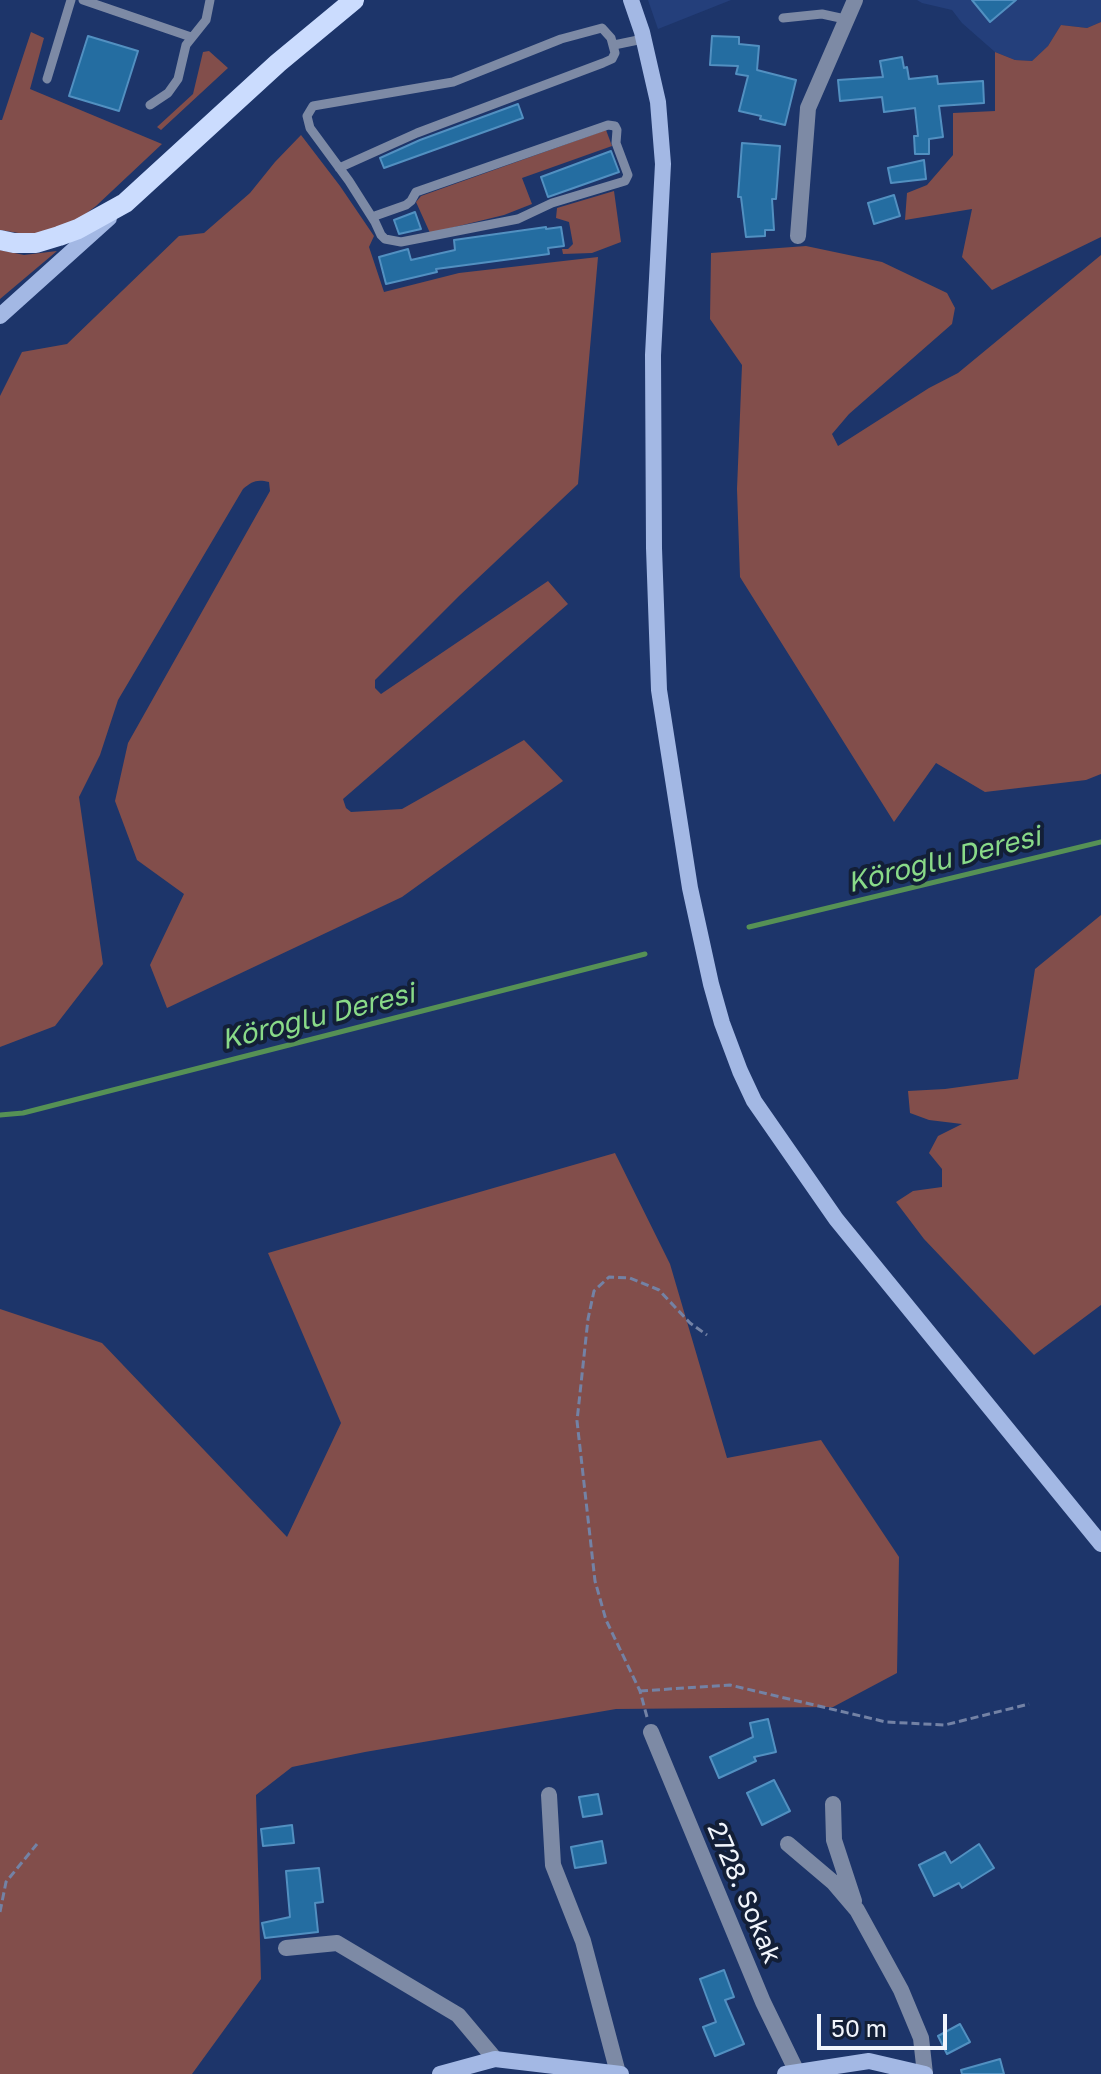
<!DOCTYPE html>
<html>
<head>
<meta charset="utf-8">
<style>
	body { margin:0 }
	#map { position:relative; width:1101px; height:2074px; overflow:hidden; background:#1d356a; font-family:"Golos Text",sans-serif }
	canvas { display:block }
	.scale { position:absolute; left:817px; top:2014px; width:130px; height:36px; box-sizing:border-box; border:4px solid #f1f5fc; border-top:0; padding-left:10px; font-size:24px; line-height:28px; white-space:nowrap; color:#f1f5fc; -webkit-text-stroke:6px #131f37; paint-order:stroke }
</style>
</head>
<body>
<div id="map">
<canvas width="1101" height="2074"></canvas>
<div class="scale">50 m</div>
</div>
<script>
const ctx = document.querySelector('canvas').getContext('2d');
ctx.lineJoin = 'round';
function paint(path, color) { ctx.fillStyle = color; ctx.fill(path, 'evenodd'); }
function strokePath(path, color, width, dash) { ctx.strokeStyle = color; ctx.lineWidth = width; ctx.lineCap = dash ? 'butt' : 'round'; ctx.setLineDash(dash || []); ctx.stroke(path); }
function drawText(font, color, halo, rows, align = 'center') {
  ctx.font = font + ' "Golos Text",sans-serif'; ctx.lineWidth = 8; ctx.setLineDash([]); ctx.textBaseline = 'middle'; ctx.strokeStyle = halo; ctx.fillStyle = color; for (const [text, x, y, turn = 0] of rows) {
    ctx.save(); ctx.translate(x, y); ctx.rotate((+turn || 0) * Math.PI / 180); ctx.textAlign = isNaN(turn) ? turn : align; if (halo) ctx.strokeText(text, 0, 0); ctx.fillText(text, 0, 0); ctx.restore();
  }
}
const built = new Path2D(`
	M648,0H731L658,29Z
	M917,0H1101V22L1087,28L1061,25L1048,46L1032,61L1015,60L995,52L962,23L952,10L922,3Z`);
const green = new Path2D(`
	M1101,22V237L992,290L962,257L972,209L905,220L907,193L927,185L953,155V113L995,111V52L1015,60L1032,61L1048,46L1061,25L1087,28Z
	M31,32L44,38L30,89L162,144L96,206L71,225L31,235L0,230V120H2Z
	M209,51L228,68L161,130L157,127L193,94L203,52Z
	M606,130L612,146L522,178L532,204L504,215L430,233L416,202L421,196Z
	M301,135L340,186L374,236L369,247L384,292L459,273L598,257L578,484L459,596L375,680V688L381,694L548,581L568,604L343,799L346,808L351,812L402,809L524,740L563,781L402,897L167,1008L150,965L184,894L137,860L115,801L128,743L270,491L269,482C257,479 252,481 243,489L118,700L100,755L79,797L103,964L55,1026L0,1047V396L22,352L67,344L179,236L204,233L250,193L275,162Z
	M614,191L621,242L592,253L563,254L562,249H568L573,244L569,222L556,218L557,208Z
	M806,246L882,262L947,293L955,308L952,324L849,414L832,434L838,446L929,388L958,373L1101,255V774L1086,780L985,792L936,763L894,822L740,577L737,489L742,365L710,319L711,253Z
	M0,250L24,255L57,251L0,299Z
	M1101,915V1305L1034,1355L924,1239L896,1202L913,1191L942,1187V1169L929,1153L938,1136L962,1124L929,1120L910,1113L908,1091L945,1089L1018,1079L1035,969Z
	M615,1153L670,1264L727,1458L821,1440L899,1557L897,1673L833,1707L616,1709L365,1752L292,1767L256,1795L261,1979L192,2074H0V1309L102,1343L287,1537L341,1423L268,1253Z`);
const stream = new Path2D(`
	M749,927L1101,842
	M0,1115L23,1113L645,954`);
const building = new Path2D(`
	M972,0H1016L990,22Z
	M88,36L138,51L119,111L69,96Z
	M712,36L739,37V44L759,46L757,70L796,80L785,125L760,119L761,116L739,111L748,76L736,74L738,66L710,65Z
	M902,57L904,68L907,67L909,79L937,76L938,84L983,81L984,103L939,106L943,137L929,139V154H915L914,136H918L915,108L884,112L882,97L840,101L838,80L883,77L880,61Z
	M518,104L523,118L384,168L380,158L420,140Z
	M742,143L780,146L776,199H772L774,230H765V236L746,237L741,197H738Z
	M611,151L619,172L548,197L541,177Z
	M924,160L926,179L891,183L888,168Z
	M894,195L900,216L874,224L868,203Z
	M415,212L421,229L399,234L394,220Z
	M546,227V229L561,227L564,246L548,248L549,254L436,269L437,272L386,284L379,257L408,249L411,260L455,250L454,240Z
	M768,1719L776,1752L754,1757L756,1761L719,1778L710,1757L753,1737L750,1723Z
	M774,1780L790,1811L762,1825L747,1793Z
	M598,1794L602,1814L583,1817L579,1797Z
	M292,1825L294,1843L263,1846L261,1829Z
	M602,1841L606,1863L575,1868L571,1847Z
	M979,1844L994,1868L962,1888L959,1883L934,1896L919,1865L945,1852L951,1863Z
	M319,1868L323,1902L315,1903L318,1932L265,1938L262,1923L290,1917L286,1871Z
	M724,1970L734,1997L725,2000L744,2044L715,2056L703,2027L716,2022L700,1979Z
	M960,2024L970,2042L947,2054L938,2036Z
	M1000,2059L1004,2074H962L961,2070Z`);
const path = new Path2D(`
	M640,1691L730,1685L886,1722L945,1725L1029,1704
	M647,1717L640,1691L606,1620L595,1581L577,1421L588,1319L594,1291L609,1277L630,1278L659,1290L690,1323L707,1335
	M0,1912L6,1882L37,1844`);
const service = new Path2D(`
	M83,0L191,37
	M783,18L822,14L845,19
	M614,45L643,39
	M47,79L71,0
	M150,105L168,93L178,79L186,45L206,20L210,0
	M339,168L417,133L603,63L612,59L615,53L611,38L602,28L561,39L453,82L313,106L307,116L310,128L349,181L375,222L381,235L385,239L401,242L518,219L552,203L625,181L628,175L616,143L617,130L615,126L608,125L416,192L411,201L406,205L372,217`);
const minor = new Path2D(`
	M798,236L808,108L855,0
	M651,1732L763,2002L797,2072
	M549,1795L553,1865L583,1941L618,2073
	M833,1804L834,1840L854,1901
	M788,1844L834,1883L857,1910L901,1990L921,2038L925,2074
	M286,1948L337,1943L458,2015L495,2059`);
const secondary = new Path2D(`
	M631,0L642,32L658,102L663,164L653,355L654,548L659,690L690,888L711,984L722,1023L740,1071L754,1101L836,1219L1101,1544
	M0,316L109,218
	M440,2074L495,2059L621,2074
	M785,2074L869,2061L925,2074`);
const primary = new Path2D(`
	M0,240L14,243H36L59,236L78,229L125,203L278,63L354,0`);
const streetNames = [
	["2728. Sokak",744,1893,67]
];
const waterNames = [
	["Köroğlu Deresi",944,860,-14],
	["Köroğlu Deresi",318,1017,-14]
];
paint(built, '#243f7b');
paint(green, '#824e4b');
strokePath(stream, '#569155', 5);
paint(building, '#246da1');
strokePath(building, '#5290c1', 2);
strokePath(path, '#7382a5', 3, [8, 4]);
strokePath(service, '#7d8aa5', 9);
strokePath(minor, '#7d8aa5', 16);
strokePath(secondary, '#a3b8e4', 16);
strokePath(primary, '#cbdcfe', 20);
drawText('26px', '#f1f5fc', '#131f37', streetNames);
drawText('italic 28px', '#89da88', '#131f37', waterNames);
</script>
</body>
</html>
